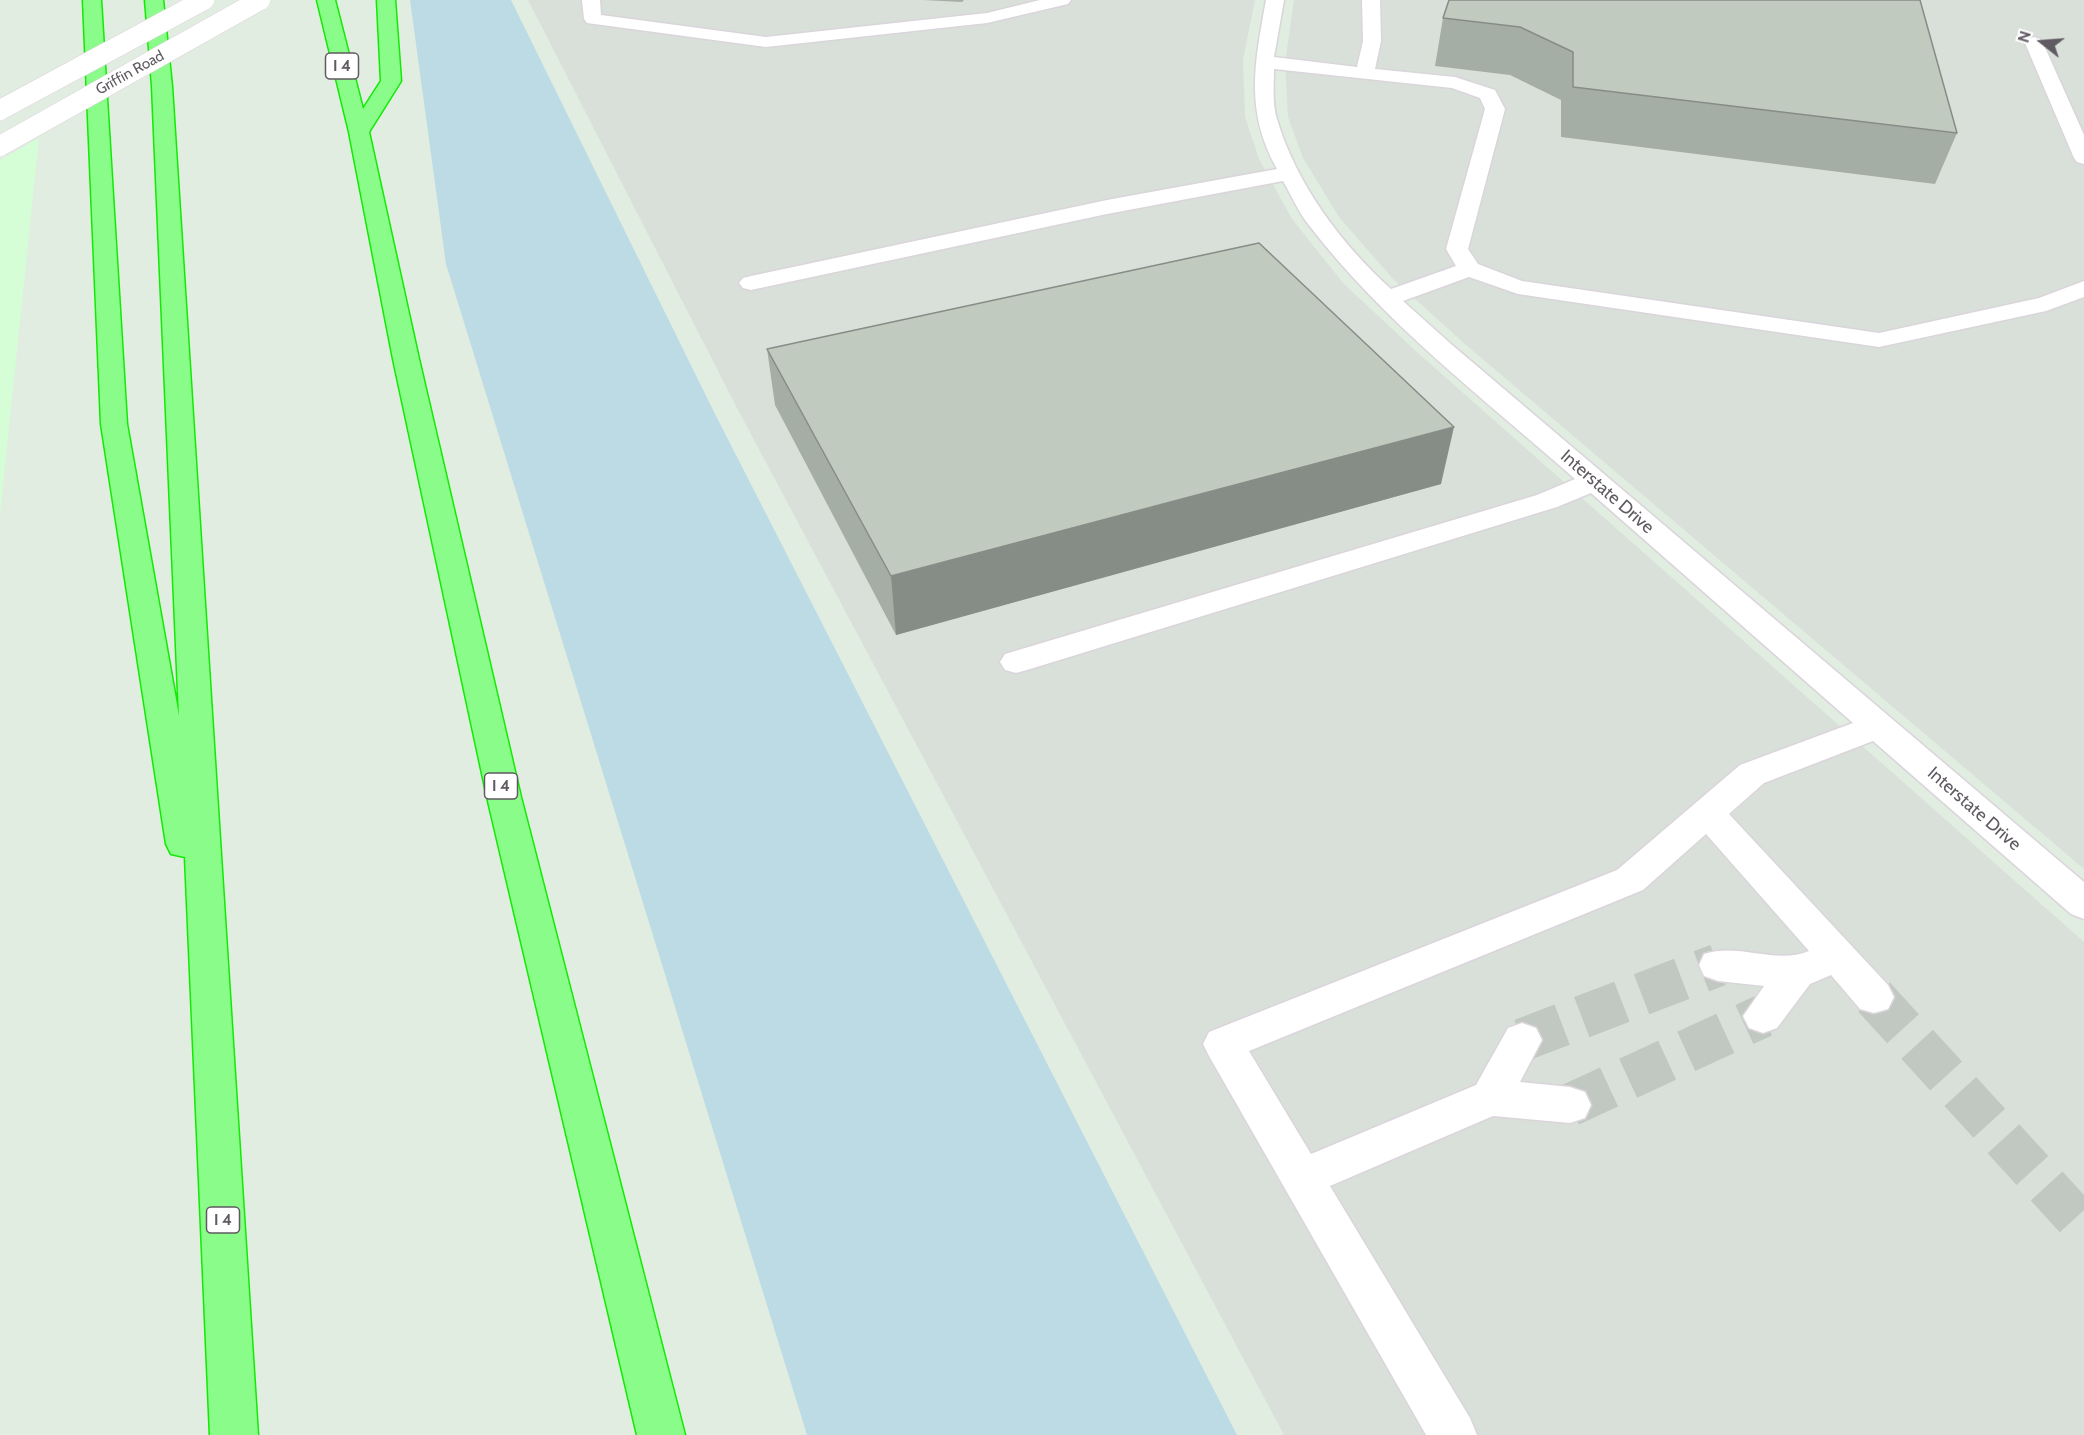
<!DOCTYPE html>
<html>
<head>
<meta charset="utf-8">
<style>
	body { margin:0 }
	#map { position:relative; width:2084px; height:1435px; overflow:hidden; background:#e1ede1; font-family:Cabin,sans-serif }
	canvas { display:block }
	.north { position:absolute; left:2012px; top:12px; width:60px; height:60px; -webkit-text-stroke:4px #fff; paint-order:stroke; rotate:287deg; font-size:16px; font-weight:700; line-height:24px; text-align:center; color:#605a62 }
	.north::after { content:''; display:block; margin:auto; width:21px; height:27px; background:#605a62; clip-path:polygon(50% 0,100% 100%,50% 72%,0 100%) }
</style>
</head>
<body>
<div id="map">
<canvas width="2084" height="1435"></canvas>
<div class="north">N</div>
</div>
<script>
const ctx = document.querySelector('canvas').getContext('2d');
ctx.lineJoin = 'round';
function paint(path, color) { ctx.fillStyle = color; ctx.fill(path, 'evenodd'); }
function strokePath(path, color, width, dash) { ctx.strokeStyle = color; ctx.lineWidth = width; ctx.lineCap = dash ? 'butt' : 'round'; ctx.setLineDash(dash || []); ctx.stroke(path); }
function drawText(font, color, halo, rows, align = 'center') {
  ctx.font = font + ' Cabin,sans-serif'; ctx.lineWidth = 4.5; ctx.setLineDash([]); ctx.textBaseline = 'middle'; ctx.strokeStyle = halo; ctx.fillStyle = color; for (const [text, x, y, turn = 0] of rows) {
    ctx.save(); ctx.translate(x, y); ctx.rotate((+turn || 0) * Math.PI / 180); ctx.textAlign = isNaN(turn) ? turn : align; if (halo) ctx.strokeText(text, 0, 0); ctx.fillText(text, 0, 0); ctx.restore();
  }
}
const commercial = new Path2D(`
	M39,138L0,514V160Z`);
const industrial = new Path2D(`
	M528,0H1255L1243,60L1245,117L1259,159L1292,219L1344,284L1418,353L2084,942V1435H1284L737,408Z
	M1294,0H2084V869L1466,345L1393,279L1339,217L1303,158L1288,117L1285,63Z`);
const green = new Path2D(`
	M410,0H511L714,412L1237,1435H807L446,264Z`);
const minorTunnel = new Path2D(`
	M1874,997L2084,1227
	M1522,1040L1718,965
	M1570,1105L1763,1016`);
const minor = new Path2D(`
	M582,0H600L601,15L766,37L987,13L1040,0H1071L1068,4L987,23L766,47L587,23L584,19Z
	M1266,0H1284L1274,57L1357,67L1363,41L1362,0H1380L1381,41L1375,69L1455,77L1495,90L1505,109L1468,249L1478,264L1522,281L1879,333L2039,298L2084,281V297L2046,311L1879,347L1518,294L1469,277L1403,301L1451,344L2084,882V919L2071,914L1873,741L1764,783L1729,814L1888,985L1894,997L1888,1009L1874,1013L1860,1009L1831,975L1810,984L1777,1028L1763,1033L1749,1028L1743,1016L1764,986L1718,981L1704,976L1699,965L1704,954C1739,942 1775,965 1809,951L1706,834L1643,890L1249,1051L1311,1154L1476,1085L1508,1028L1522,1023L1536,1028L1542,1040L1520,1082L1570,1087L1585,1092L1591,1105L1585,1118L1570,1123L1493,1116L1330,1186L1470,1418L1477,1435H1426L1209,1056L1203,1044L1209,1032L1617,870L1740,765L1853,723L1591,493L1557,507L1027,670L1016,673L1005,670L1000,662L1005,654L1537,495L1575,479C1483,398 1383,322 1308,224C1298,211 1291,195 1283,181L1107,214L751,290L743,288L739,283L743,278L751,276L1107,200L1277,169C1244,111 1255,61 1266,0ZM1274,69L1452,88L1480,98L1485,109L1446,249L1456,266L1391,289C1342,245 1296,184 1277,119C1272,104 1274,85 1274,69Z
	M2034,37L2040,39L2043,43L2084,135V164L2077,162L2074,158L2025,43L2028,39Z`);
const highway = new Path2D(`
	M83,0H101L127,424L179,716L152,86L145,0H163L172,86L258,1435H210L185,857L171,854L166,844L101,424Z
	M317,0H335L363,109L381,81L377,0H395L401,81L369,132L419,359L521,797L685,1435H637L487,797L393,359L349,132Z`);
const minorBridge = new Path2D(`
	M0,110L204,0
	M0,146L260,0`);
const wall = new Path2D(`
	M923,0H964L962,2Z
	M1449,0L1957,133L1935,184L1561,137V100L1510,75L1435,66L1443,18Z
	M767,349L1441,484L896,635L775,405Z`);
const shadedWall = new Path2D(`
	M1454,427L1441,484L896,635L891,576Z`);
const building = new Path2D(`
	M1449,0H1920L1957,133L1573,87V52L1520,27L1443,18Z
	M1259,243L1454,427L891,576L767,349Z`);
const farStreetnames = [
	["Griffin Road",130,73,-29]
];
const shields = [
	[342,66,33],
	[501,786,33],
	[223,1220,33]
];
const shieldNames = [
	["I 4",342,66],
	["I 4",501,786],
	["I 4",223,1220]
];
const streetNames = [
	["Interstate Drive",1607,492,41],
	["Interstate Drive",1974,809,41]
];
paint(commercial, '#d5fdd6');
paint(industrial, '#d9e0d9');
paint(green, '#bddbe4');
strokePath(minorTunnel, '#c1c8c1', 43, [43, 21]);
strokePath(minor, '#dad4db', 3);
strokePath(highway, '#11eb03', 3);
paint(minor, '#fff');
paint(highway, '#8afc89');
strokePath(minorBridge, '#dad4db', 21, []);
strokePath(minorBridge, '#fff', 20);
paint(wall, '#a5aea4');
paint(shadedWall, '#868d86');
paint(building, '#c0cabf');
strokePath(building, '#868d86', 1.5);
drawText('15px', '#605a62', '#fff', farStreetnames);
for (const [x, y, w] of shields) { const box = new Path2D(); box.roundRect(x - w / 2, y - 13, w, 26, 4.5); ctx.fillStyle = '#fff'; ctx.fill(box); strokePath(box, '#605a62', 1.5); }
drawText('bold 16px', '#605a62', null, shieldNames);
drawText('18px', '#605a62', '#fff', streetNames);
</script>
</body>
</html>
